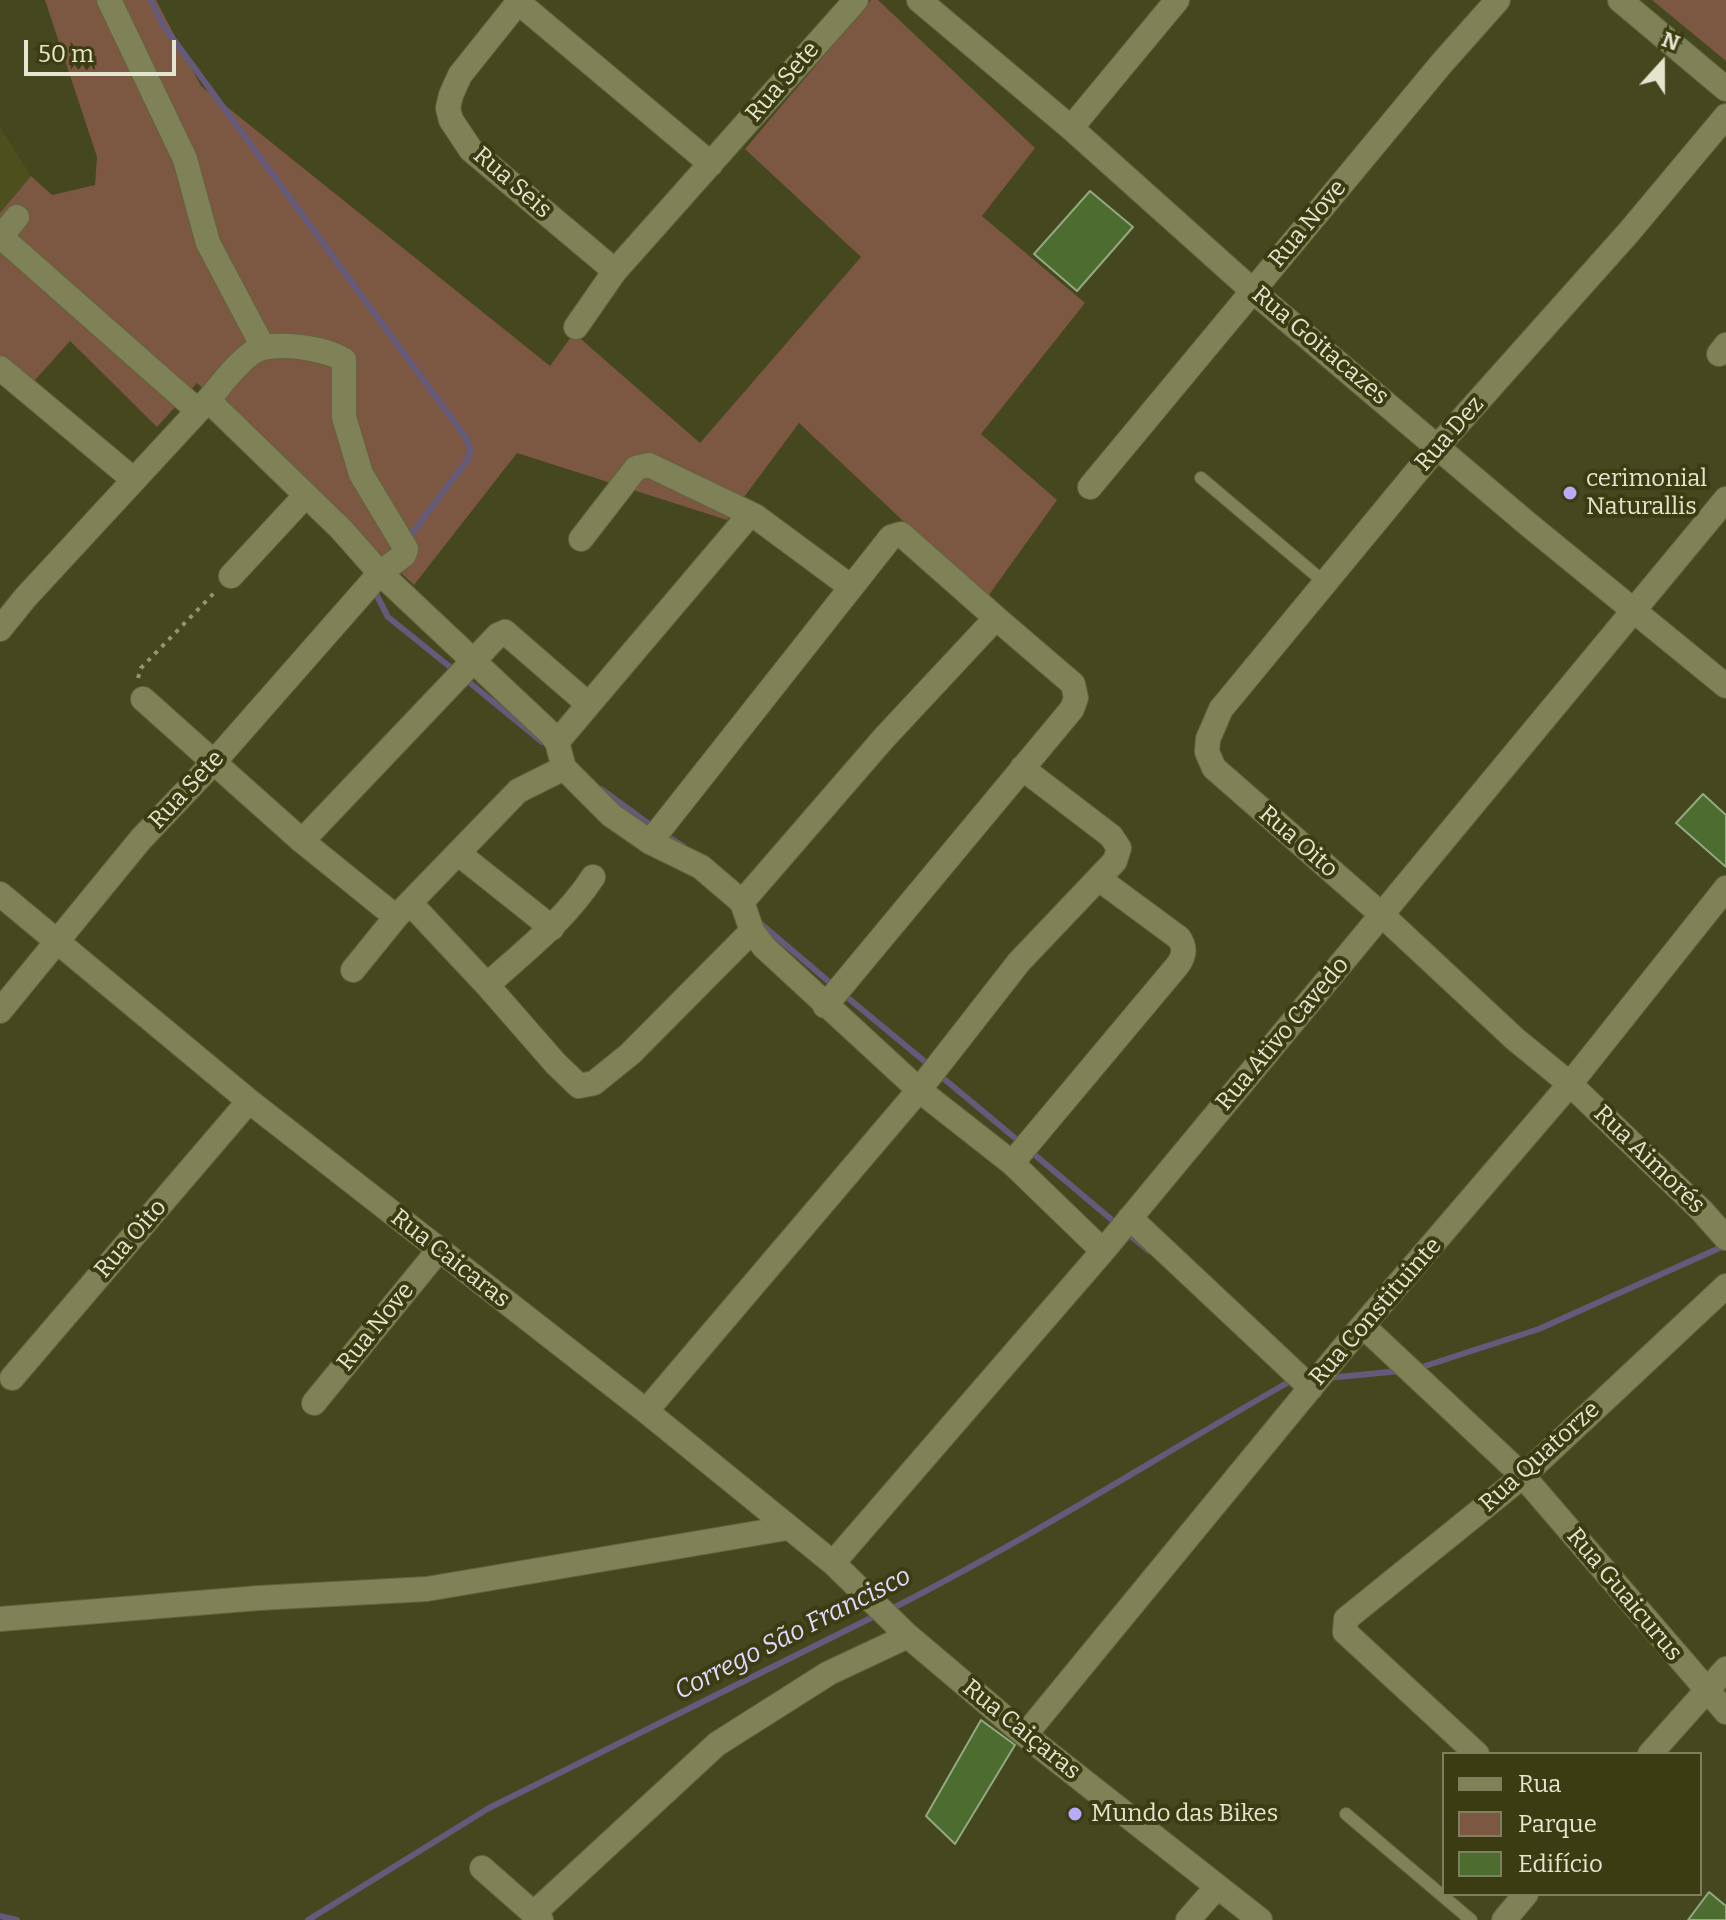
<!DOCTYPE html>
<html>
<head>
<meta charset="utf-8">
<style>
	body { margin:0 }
	#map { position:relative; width:1726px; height:1920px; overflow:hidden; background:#45471e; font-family:Bitter,serif }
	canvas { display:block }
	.legend { position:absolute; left:1442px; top:1752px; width:260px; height:144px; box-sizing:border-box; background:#3b3c12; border:2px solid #7e805d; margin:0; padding:10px 14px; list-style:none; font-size:24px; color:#e3e5ce }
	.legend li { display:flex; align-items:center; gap:16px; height:40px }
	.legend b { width:40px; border:2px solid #7e805d }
	.north { position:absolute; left:1622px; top:24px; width:80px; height:80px; -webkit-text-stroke:6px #3b3c12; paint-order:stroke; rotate:21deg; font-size:22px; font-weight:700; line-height:32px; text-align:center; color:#e3e5ce }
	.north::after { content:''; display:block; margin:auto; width:28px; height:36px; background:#e3e5ce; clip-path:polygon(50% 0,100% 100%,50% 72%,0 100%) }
	.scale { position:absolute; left:24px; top:40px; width:152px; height:36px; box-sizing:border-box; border:4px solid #e3e5ce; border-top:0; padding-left:10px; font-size:24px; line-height:28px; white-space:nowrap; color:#e3e5ce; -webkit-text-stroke:6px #3b3c12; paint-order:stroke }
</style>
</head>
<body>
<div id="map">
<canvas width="1726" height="1920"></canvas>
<ul class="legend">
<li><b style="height:10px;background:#7f8257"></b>Rua</li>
<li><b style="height:22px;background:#7c5741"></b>Parque</li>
<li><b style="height:22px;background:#4d6c2f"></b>Edifício</li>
</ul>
<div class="north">N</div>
<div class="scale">50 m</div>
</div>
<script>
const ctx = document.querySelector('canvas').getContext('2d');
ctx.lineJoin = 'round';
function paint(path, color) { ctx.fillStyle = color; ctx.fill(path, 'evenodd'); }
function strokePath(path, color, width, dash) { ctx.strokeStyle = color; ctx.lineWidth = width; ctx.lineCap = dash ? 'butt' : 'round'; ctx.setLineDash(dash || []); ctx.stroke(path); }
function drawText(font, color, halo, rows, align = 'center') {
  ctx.font = font + ' Bitter,serif'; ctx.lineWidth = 8; ctx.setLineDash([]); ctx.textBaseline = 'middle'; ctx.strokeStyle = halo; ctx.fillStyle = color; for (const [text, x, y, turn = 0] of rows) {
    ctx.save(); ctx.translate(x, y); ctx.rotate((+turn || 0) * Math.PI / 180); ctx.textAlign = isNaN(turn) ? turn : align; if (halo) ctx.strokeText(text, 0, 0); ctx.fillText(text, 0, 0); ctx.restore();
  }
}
const built = new Path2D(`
	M0,127L31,176L0,213Z`);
const green = new Path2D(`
	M45,0H156L201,86L550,366L574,333L700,443L861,257L745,149L871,0H878L1035,148L982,216L1085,303L981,434L1057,500L986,599L799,423L727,520L517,453L414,585L197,383L157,427L70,341L19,398L0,382V213L31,176L52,195L95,185L97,157Z
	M1652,0H1726V61Z`);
const stream = new Path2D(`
	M151,0L163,25L466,438L470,450L468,459L406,541
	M374,590L388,617L455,671
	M464,678L542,742
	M601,789L653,827
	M662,833L683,846
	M760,923L834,986
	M842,993L929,1065
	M937,1073L1021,1143
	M1029,1150L1118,1225
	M1127,1233L1149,1251
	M1419,1368L1539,1329L1724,1246
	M1328,1378L1400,1371
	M891,1609C1029,1539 1160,1455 1294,1379
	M0,1916L17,1920
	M308,1920L489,1808L877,1615`);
const building = new Path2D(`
	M1090,191L1133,227L1077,291L1034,254Z
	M1703,794L1726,815V867L1676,823Z
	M981,1720L1015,1745L955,1844L926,1816Z
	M1709,1892L1726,1906V1920H1688Z`);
const path = new Path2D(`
	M138,678L141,668L217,590`);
const service = new Path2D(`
	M1201,478L1324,582
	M1346,1814L1471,1920`);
const minor = new Path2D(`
	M109,0L185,159L208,243L263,347
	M520,0L460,75L451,95L448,108L451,120L471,150L615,271
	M919,0L1071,128L1253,291L1529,525L1726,686
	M1620,0L1726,89
	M518,2L711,164
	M1726,116L1629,232L1438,446L1221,709L1208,739L1207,752L1214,768L1382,915L1515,1039L1570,1084L1702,1211L1726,1238
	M1071,128L1177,0
	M1,237L197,410
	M0,238L17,217
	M576,327L615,271L856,0
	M1719,354L1726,345
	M0,368L134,480
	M1090,487L1442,63L1498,0
	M581,539L636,468L649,465L755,516
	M231,576L306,495
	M0,629L25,598L208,400L341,529L380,573L551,734L557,742L564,768
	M143,699L302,841L396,917
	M557,742L746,519L755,516L851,587
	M302,841L498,635L505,632L588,704
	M650,842L891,537L901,534L996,618
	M459,854L552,928
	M0,894L249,1101L646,1411L833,1563L908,1636L1025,1735L1260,1920
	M742,902L884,738L996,618L1073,684L1076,698L1072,709L825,1006
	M411,904L487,985L556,1064L579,1086L594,1083L630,1054L752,931
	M353,970L396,917L518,791L564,768L611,815L650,842L701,867L742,902L752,931L764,947L919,1090L1012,1163L1103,1251
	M487,985C525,951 565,920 593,877
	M0,1011L141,839L214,762L380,573L404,555L406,549L361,474L344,417V360C325,348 270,339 252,353C235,365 221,385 208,400
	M1012,1163L1177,966C1184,957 1186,948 1179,938L1099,879
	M1130,1218L1311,1388
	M1363,1326L1523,1476L1726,1712
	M12,1378L249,1101
	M314,1403L438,1251
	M646,1411L919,1090L1019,962L1115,861L1119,848L1111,836L1022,768
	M833,1563L1103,1251L1726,499
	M0,1619L259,1598L427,1589L787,1528
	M1025,1735L1340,1352L1570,1084L1726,888
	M1477,1754L1345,1632L1346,1619L1523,1476L1726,1286
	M1650,1754L1726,1669
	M482,1868L541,1920
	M533,1914L717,1744L829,1673L908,1636
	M1188,1920L1217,1887
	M1504,1920L1526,1894`);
const markers = [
	[1570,493,8,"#b8abf7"],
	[1075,1814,8,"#b8abf7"]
];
const streetNames = [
	["Rua Sete",783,82,-49],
	["Rua Seis",512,183,41],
	["Rua Nove",1308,224,-50],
	["Rua Goitacazes",1320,346,40],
	["Rua Dez",1450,434,-49],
	["Rua Sete",187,790,-47],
	["Rua Oito",1298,842,41],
	["Rua Ativo Cavedo",1283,1034,-50],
	["Rua Aimorés",1649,1160,44],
	["Rua Oito",131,1239,-49],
	["Rua Caicaras",450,1259,38],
	["Rua Constituinte",1376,1312,-49],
	["Rua Nove",376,1327,-51],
	["Rua Quatorze",1540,1457,-42],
	["Rua Guaicurus",1624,1595,50],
	["Rua Caiçaras",1021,1730,39]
];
const poiNames = [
	["cerimonial",1586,479],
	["Naturallis",1586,507],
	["Mundo das Bikes",1091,1814]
];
const waterNames = [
	["Corrego São Francisco",793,1634,-27]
];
paint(built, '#4d4f1d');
paint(green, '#7c5741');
strokePath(stream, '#645a7b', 6);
paint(building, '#4d6c2f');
strokePath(building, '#93a981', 2);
strokePath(service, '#63643f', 14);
strokePath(minor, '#63643f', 26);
strokePath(path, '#929473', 4, [4, 6]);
strokePath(service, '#7f8257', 12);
strokePath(minor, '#7f8257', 24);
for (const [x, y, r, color] of markers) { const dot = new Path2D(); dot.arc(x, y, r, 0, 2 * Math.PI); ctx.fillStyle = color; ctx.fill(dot); strokePath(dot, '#3b3c12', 3); }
drawText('24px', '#e3e5ce', '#3b3c12', streetNames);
drawText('24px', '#e3e5ce', '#3b3c12', poiNames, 'left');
drawText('italic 26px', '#dfdaff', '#3b3c12', waterNames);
</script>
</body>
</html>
